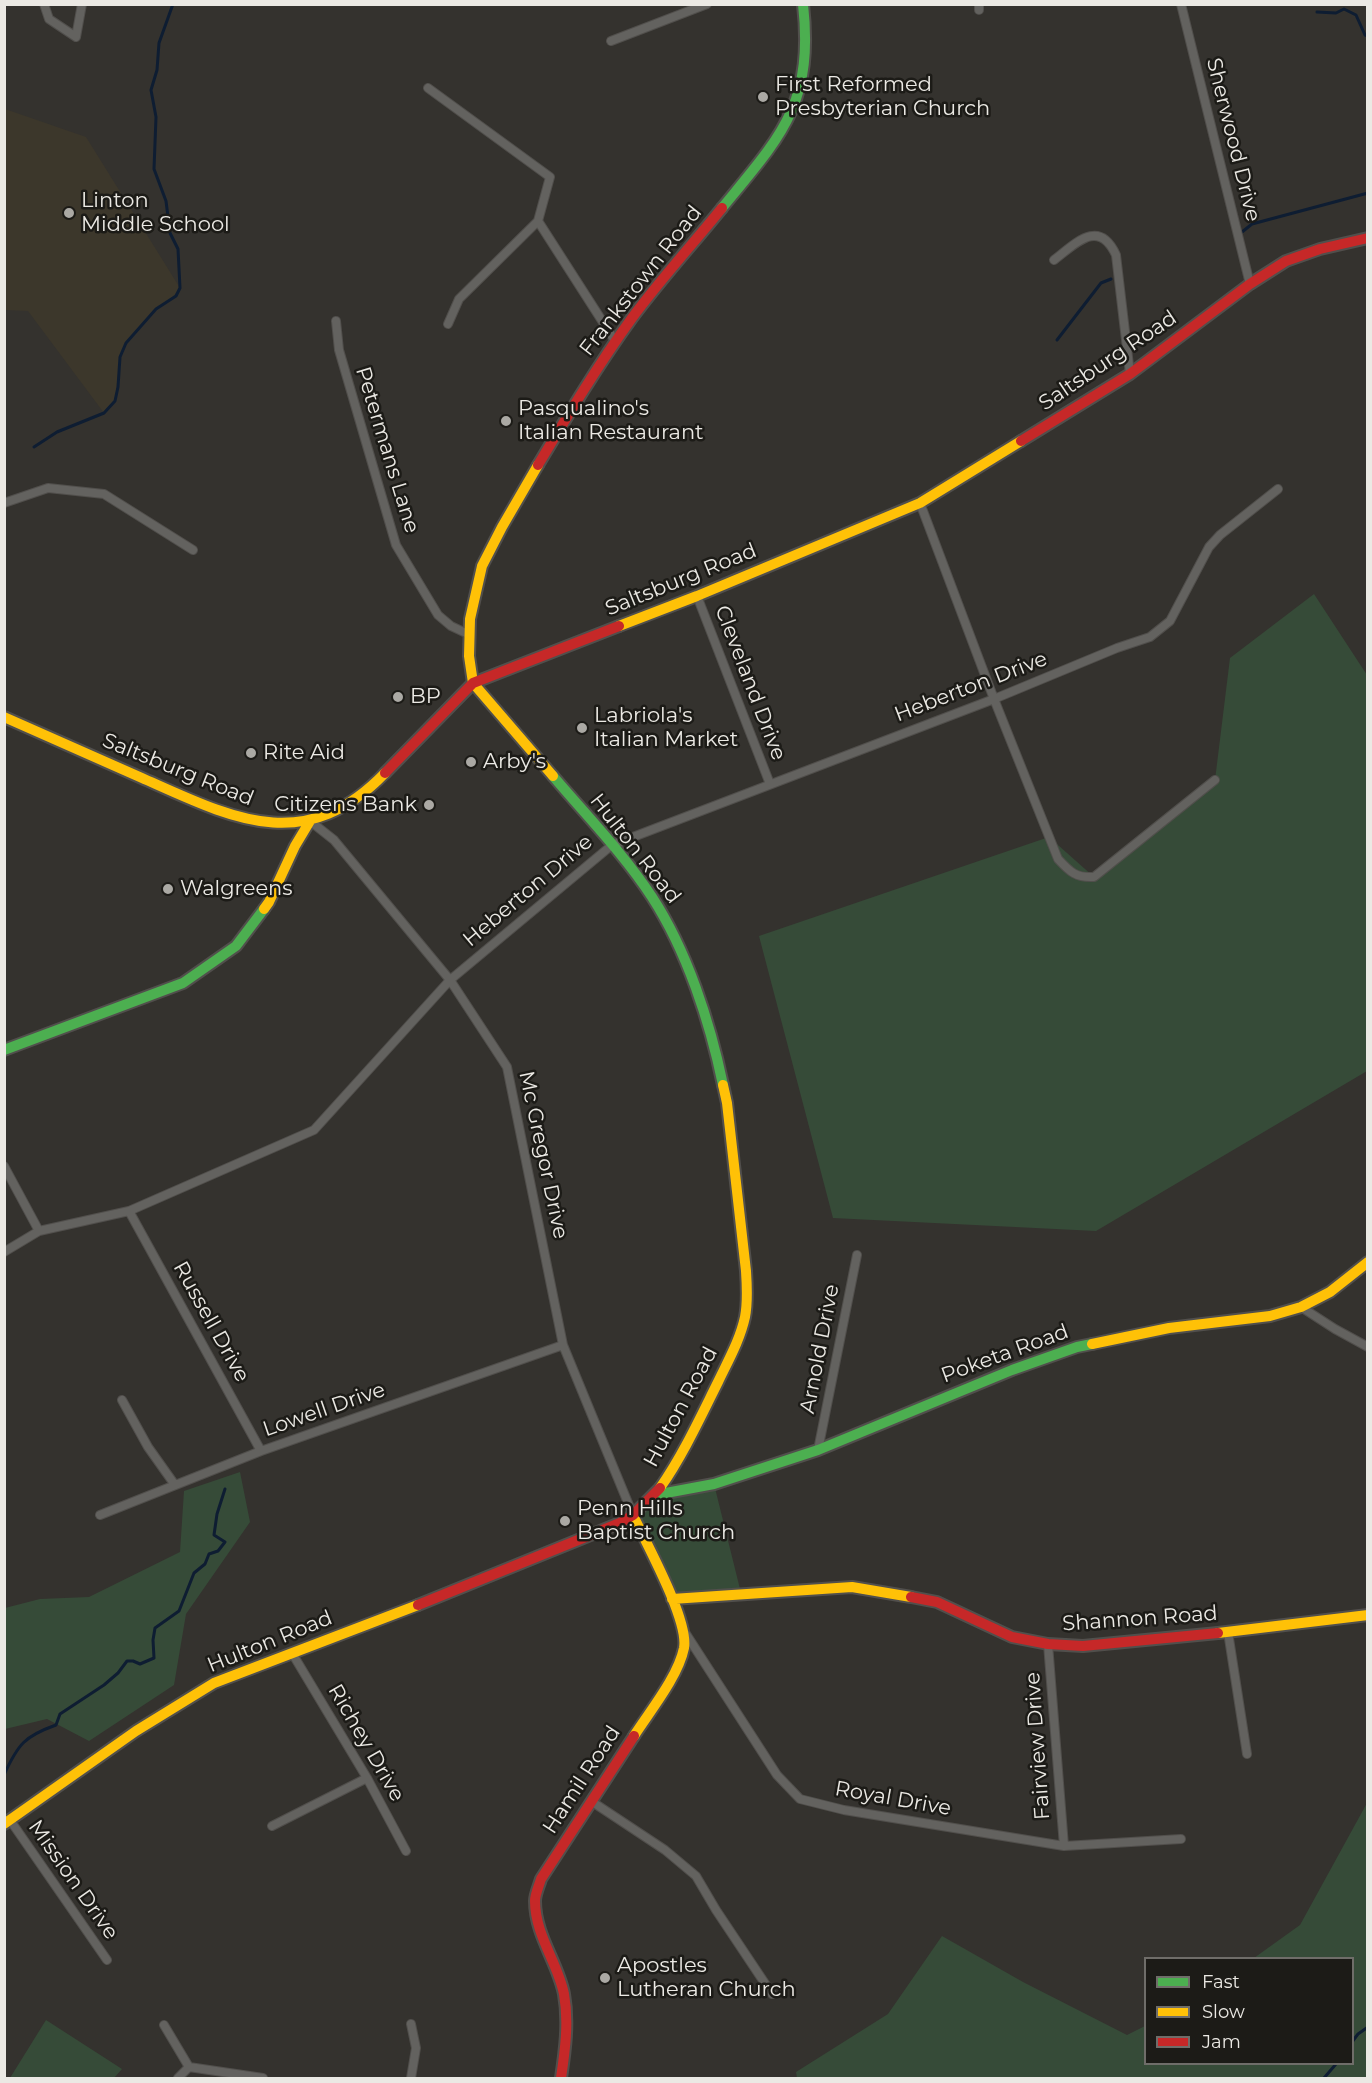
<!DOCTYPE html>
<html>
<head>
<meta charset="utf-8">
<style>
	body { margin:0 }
	#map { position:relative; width:1372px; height:2083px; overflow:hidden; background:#34322e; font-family:Montserrat,sans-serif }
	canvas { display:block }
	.frame { position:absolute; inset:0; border:6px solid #ebe9e4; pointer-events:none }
	.legend { position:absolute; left:1144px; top:1957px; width:210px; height:108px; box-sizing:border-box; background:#1c1b17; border:2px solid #6f6d69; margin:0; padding:8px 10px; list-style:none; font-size:18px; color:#ebe9e4 }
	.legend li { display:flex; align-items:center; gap:12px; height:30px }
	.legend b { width:30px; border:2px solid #6f6d69 }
</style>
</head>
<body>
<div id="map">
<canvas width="1372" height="2083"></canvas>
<div class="frame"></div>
<ul class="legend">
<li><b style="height:8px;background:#4caf50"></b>Fast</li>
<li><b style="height:8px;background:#ffc107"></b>Slow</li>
<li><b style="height:8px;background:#c62828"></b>Jam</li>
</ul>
</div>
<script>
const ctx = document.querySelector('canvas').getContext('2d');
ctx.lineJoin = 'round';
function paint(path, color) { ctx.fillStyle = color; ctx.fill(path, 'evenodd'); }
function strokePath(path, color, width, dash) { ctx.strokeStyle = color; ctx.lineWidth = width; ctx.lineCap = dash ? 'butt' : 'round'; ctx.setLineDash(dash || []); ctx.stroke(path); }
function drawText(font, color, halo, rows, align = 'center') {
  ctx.font = font + ' Montserrat,sans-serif'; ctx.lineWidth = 5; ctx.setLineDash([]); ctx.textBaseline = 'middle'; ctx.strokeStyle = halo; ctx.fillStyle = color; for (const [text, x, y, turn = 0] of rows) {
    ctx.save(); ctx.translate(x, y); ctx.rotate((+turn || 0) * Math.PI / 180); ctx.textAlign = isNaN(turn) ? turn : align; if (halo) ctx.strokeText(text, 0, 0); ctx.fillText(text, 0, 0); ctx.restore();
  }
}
const built = new Path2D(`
	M5,109L86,137L180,288L171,299L156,309L126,343L120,357L115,401L104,413L28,311L5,310Z`);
const green = new Path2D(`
	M1314,594L1367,675V1071L1096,1231L833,1218L759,936L1049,837L1094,877L1215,780L1230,658Z
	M240,1472L250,1522L186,1614L174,1685L89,1741L47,1719L5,1729V1608L40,1599L89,1597L180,1552L184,1491Z
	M714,1484L741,1593L672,1599L633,1515L655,1495Z
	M1367,1803V2078H797L796,2072L888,2014L942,1936L1023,1982L1127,2035L1145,2026L1146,2064H1352V1958H1254L1300,1925Z
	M46,2020L122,2069L114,2078H10Z`);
const stream = new Path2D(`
	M1317,12L1336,13L1344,9L1356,15L1365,35L1368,36
	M1242,232L1252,224L1368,193
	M1057,340L1101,283L1111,279
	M34,447L57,432L104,413L115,401L118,387L120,357L126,343L156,309L176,296L180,288L178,249L170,233L166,201L154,169L156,117L151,90L157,70L159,43L173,4
	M4,1775C18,1744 25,1736 56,1725L60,1714L104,1685L118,1673L127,1661H133L140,1664L154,1658L153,1640L155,1628L179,1611L194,1573L205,1564L209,1554L218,1551L225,1542L214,1535L217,1514L225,1489
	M1352,2042L1358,2034L1368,2027
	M1324,2078L1336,2064`);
const street = new Path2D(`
	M44,4L49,19L76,37L82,4
	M979,4V10
	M1181,4L1250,284
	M611,41L707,4
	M428,88L550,177L538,221L615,341
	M1054,260C1076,243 1099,218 1116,255L1130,374
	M336,321L339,350L396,545L438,615L451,626L468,634
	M448,324L459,299L538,221
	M4,503L48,488L104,494L193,550
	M920,503L994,699L1058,859C1070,872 1076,878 1094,877L1215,780
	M697,596L770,784
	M310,821L334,840L450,980L507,1067L563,1345L633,1515
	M4,1166L39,1231
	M129,1211L261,1451
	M4,1252L39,1231L129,1211L314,1130L450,980L612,845L994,699L1117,648L1150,637L1170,621L1209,547L1220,535L1278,489
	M1301,1307L1335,1329L1368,1347
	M122,1400L148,1447L175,1485
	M818,1450L857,1255
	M100,1515L261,1451L563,1345
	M1228,1632L1247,1754
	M686,1634L777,1775L800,1799L844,1810L1064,1846L1181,1839
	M1048,1644L1064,1846
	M292,1653L367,1778L406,1851
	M591,1801L665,1850L696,1876L716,1910L772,1994
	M10,1820L107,1960
	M272,1826L367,1778
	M411,2024L416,2048L411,2078
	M164,2025L189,2067
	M178,2078L189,2067L263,2078`);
const fast = new Path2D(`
	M722,208C781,136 814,104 803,4
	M553,776C586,815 624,854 652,897C687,951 710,1022 723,1085
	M4,1050L183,983L236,946L264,909
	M655,1495L714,1484L818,1450L1012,1370L1077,1347L1092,1344`);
const slow = new Path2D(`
	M538,465L502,527L482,566L470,619L469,656L473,683L553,776
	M619,626L697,596L920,503L1021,441
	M4,717C50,737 96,758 142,778C232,818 304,857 385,773
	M264,909L269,902L295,846L310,821
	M1092,1344L1169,1328L1270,1316L1301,1307L1330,1292L1368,1262
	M660,1488C683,1455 700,1418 718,1382C728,1361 740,1340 745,1317C748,1302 747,1286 746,1271L727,1103L723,1085
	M633,1515C646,1543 689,1620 684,1648C678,1677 650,1711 634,1736
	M672,1599L852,1587L911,1597
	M1218,1633L1368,1615
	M4,1824L136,1731L214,1683L418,1605`);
const jam = new Path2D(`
	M1021,441L1130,374L1250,284L1286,261L1320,249L1368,238
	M538,465C568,415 598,365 632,318C660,280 692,245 722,208
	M385,773L473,683L619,626
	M911,1597L937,1602L1012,1637L1048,1644L1083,1646L1218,1633
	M418,1605L620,1523L633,1515L660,1488
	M561,2078C565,2051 569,2022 564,1994C558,1963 535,1935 535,1901C535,1894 539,1886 541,1879L634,1736`);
const markers = [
	[763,97,6,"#aba9a4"],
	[69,213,6,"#aba9a4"],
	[506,421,6,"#aba9a4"],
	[398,697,6,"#aba9a4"],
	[582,728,6,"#aba9a4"],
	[251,753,6,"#aba9a4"],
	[471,762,6,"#aba9a4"],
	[429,805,6,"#aba9a4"],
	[168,889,6,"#aba9a4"],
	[565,1521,6,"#aba9a4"],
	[605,1978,6,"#aba9a4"]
];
const poiNames = [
	["First Reformed",775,85],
	["Presbyterian Church",775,109],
	["Linton",81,201],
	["Middle School",81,225],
	["Pasqualino's",518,409],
	["Italian Restaurant",518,433],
	["BP",410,697],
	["Labriola's",594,716],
	["Italian Market",594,740],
	["Rite Aid",263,753],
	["Arby's",483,762],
	["Citizens Bank",417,805,"right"],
	["Walgreens",180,889],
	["Penn Hills",577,1509],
	["Baptist Church",577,1533],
	["Apostles",617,1966],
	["Lutheran Church",617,1990]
];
const streetNames = [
	["Sherwood Drive",1233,140,76],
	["Frankstown Road",641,281,-52],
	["Saltsburg Road",1108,361,-34],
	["Petermans Lane",387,450,73],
	["Saltsburg Road",681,580,-22],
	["Cleveland Drive",750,683,69],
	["Heberton Drive",971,687,-21],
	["Saltsburg Road",178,770,22],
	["Hulton Road",635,849,52],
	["Heberton Drive",528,891,-40],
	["Mc Gregor Drive",543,1155,78],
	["Russell Drive",211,1322,61],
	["Arnold Drive",820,1349,-79],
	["Poketa Road",1005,1354,-20],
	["Hulton Road",681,1407,-62],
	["Lowell Drive",324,1410,-19],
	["Shannon Road",1140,1619,-4],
	["Hulton Road",270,1642,-22],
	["Richey Drive",366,1743,60],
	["Fairview Drive",1038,1746,-94],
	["Hamil Road",582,1780,-57],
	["Royal Drive",893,1799,10],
	["Mission Drive",73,1880,55]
];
paint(built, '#3c372b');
paint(green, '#364b38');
strokePath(stream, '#0e1d32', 3);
strokePath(street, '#514f4c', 10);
strokePath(fast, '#514f4c', 14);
strokePath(slow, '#514f4c', 14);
strokePath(jam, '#514f4c', 14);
strokePath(street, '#63625f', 8);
strokePath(fast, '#4caf50', 10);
strokePath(slow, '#ffc107', 10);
strokePath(jam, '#c62828', 10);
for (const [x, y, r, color] of markers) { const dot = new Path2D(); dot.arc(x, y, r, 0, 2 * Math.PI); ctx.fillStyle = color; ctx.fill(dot); strokePath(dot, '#1c1b17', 2); }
drawText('21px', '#ebe9e4', '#1c1b17', poiNames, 'left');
drawText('21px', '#ebe9e4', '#1c1b17', streetNames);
</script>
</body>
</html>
